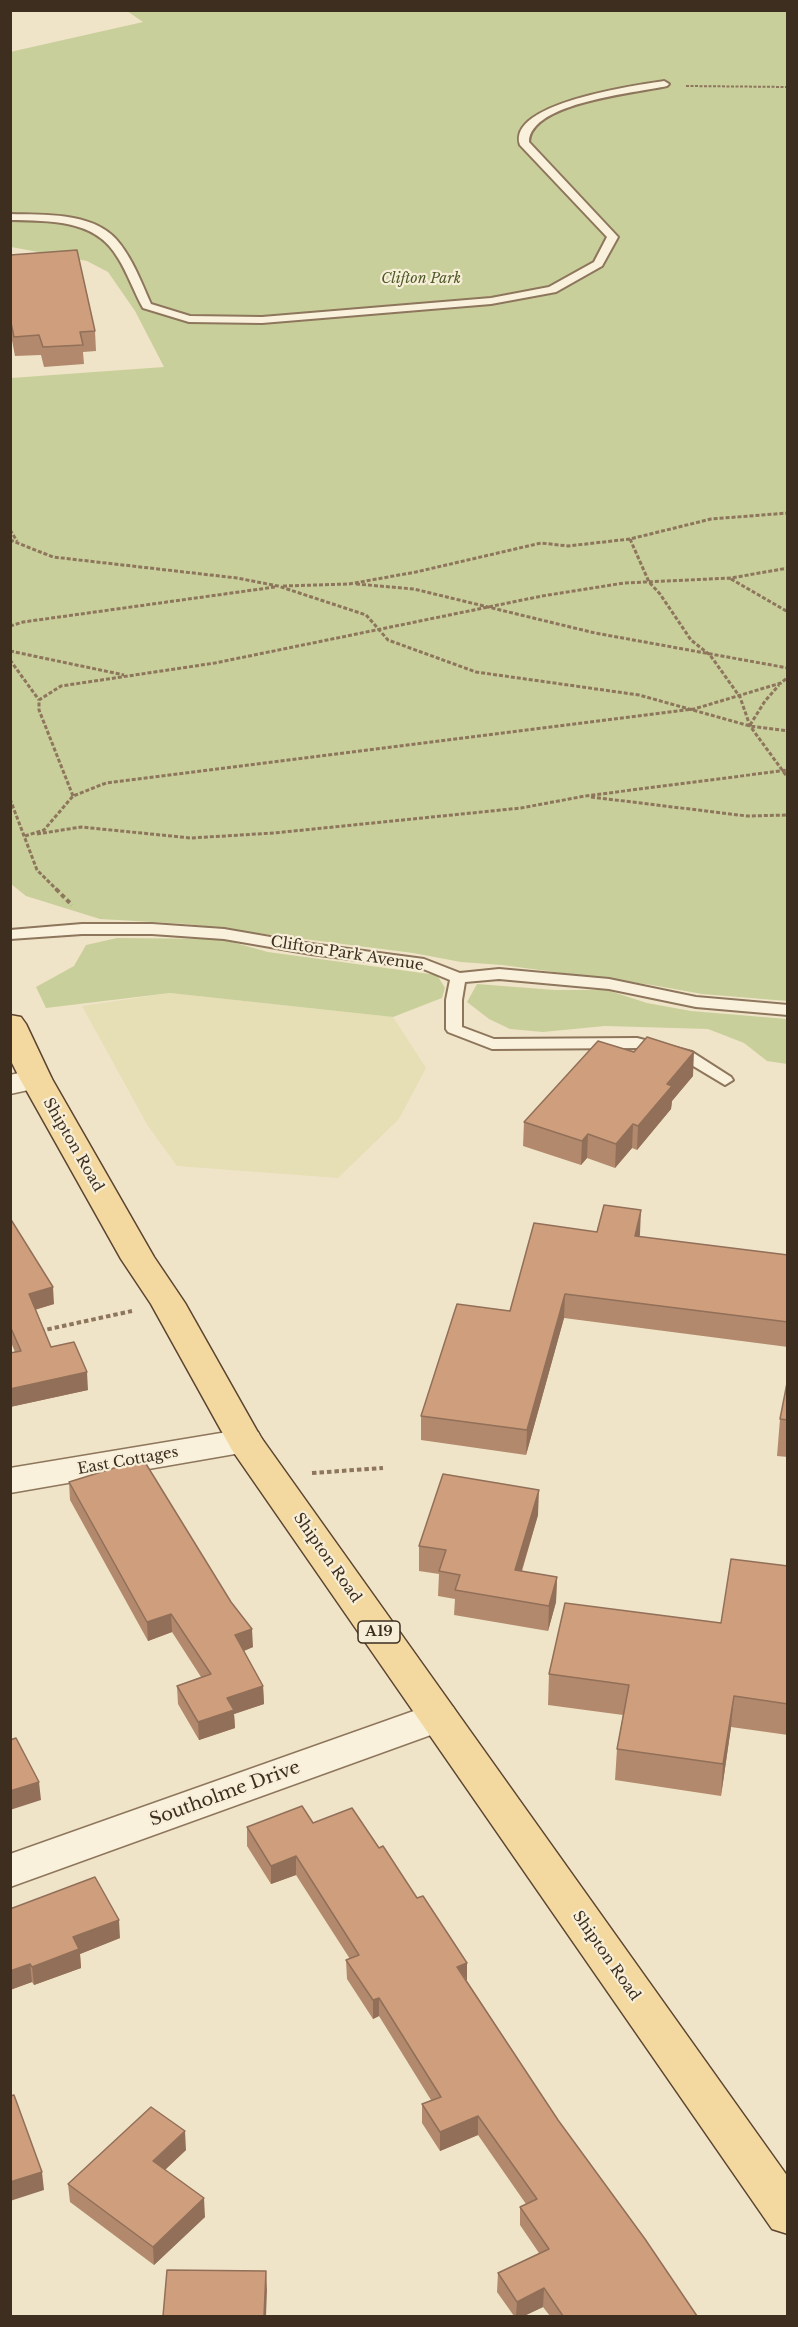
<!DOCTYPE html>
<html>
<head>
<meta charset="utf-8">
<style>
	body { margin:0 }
	#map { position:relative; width:798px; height:2327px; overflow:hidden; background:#f0e4c8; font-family:"Libre Baskerville",serif }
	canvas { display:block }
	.frame { position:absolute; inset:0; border:12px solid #3d2e20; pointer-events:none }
</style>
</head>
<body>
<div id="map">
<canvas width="798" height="2327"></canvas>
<div class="frame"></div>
</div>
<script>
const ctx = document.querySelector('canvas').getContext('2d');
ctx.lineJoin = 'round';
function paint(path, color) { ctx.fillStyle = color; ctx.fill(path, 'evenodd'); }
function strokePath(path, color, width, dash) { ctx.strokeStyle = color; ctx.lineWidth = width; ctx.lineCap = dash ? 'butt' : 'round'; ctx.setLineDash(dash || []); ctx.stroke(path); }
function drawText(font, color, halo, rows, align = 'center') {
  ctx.font = font + ' "Libre Baskerville",serif'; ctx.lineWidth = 4.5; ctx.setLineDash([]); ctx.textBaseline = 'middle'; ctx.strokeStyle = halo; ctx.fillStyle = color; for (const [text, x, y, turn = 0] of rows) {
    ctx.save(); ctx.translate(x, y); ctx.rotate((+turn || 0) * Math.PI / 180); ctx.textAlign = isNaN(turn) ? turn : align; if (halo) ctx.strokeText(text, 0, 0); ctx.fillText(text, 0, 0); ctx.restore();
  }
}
const farmland = new Path2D(`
	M170,993L393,1017L426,1068L399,1119L338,1178L177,1166L148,1126L82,1006Z`);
const green = new Path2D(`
	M127,11H787V1001L702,994L652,985L502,965L461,962L413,953L187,924L100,919L26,896L11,884V378L164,367L135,311L108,272L87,261L11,247L10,52L143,22Z
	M117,938L221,939L268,952L437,975L445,988L442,998L393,1017L170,993L46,1008L36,987L74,966L86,945Z
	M477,984L555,990H607L647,1003L691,1011L787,1019V1064L767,1061L744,1043L708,1029L605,1026L543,1032L510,1029L489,1019L467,1002Z`);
const pathFar2 = new Path2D(`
	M686,86L788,87`);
const pathFar1 = new Path2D(`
	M10,530L17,541
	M630,539L649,582L660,594L691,640L710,655L740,697L750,726L788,778
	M10,540L53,557L237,578L278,586L366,615L388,640L476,672L639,695L750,726L788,731
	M731,579L788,612
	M356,584L414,589L595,633L788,668
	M283,586L349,584L416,572L541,543L568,546L630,539L711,519L788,513
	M10,626L23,622L275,587
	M10,651L124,675
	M10,660L39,700
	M750,725L765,701L779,685
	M73,796L39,710V700L61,686L215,663L542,596L624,583L731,578L788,568
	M591,797L747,816L788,815
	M10,799L37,870L58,891
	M37,834L81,827L191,838L274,833L521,808L585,796L788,770
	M25,836L44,830L73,796L106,783L694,709L781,683L788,677`);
const path = new Path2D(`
	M56,889L72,905
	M40,1331L132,1311
	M312,1473L383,1468`);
const lane = new Path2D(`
	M664,81L669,84L667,86C637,93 530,102 529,142L618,237L602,266L556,292L491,304L262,323L189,322L143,308C134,292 128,274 118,258C96,219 50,221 10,220V214C44,215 91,212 116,239C132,257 141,282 151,304L190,316L262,317L491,298L549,287L594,262L607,237L520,145C506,103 637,85 664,81Z
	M82,924H152L224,929L311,944L424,959L460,973L499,969L609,979L696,997L788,1005V1015L696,1007L609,989L499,979L465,982L462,1000V1027L494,1039L637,1038L692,1052L731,1077L733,1080L725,1085L680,1058L637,1048L492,1049L448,1032L446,1029V1000L450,980L421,968L311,954L224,939L152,934H82L10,939V930Z`);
const street = new Path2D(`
	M36,1069L47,1072L52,1079L47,1086L10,1094V1075Z
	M245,1429L258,1432L263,1441L258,1450L10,1493V1468Z
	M439,1702L453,1707L459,1717L453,1727L10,1887V1854Z`);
const primary = new Path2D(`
	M10,1015L21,1017L26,1024L52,1079L154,1257L185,1303L260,1436L788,2177V2234L772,2229L232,1450L151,1304L121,1259L20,1079L10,1059Z`);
const wall = new Path2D(`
	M10,255L95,331L96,351L83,352L84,364L44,367L41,355L15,356L10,330Z
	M693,1076L672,1101L671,1109L637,1150L632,1148L615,1168L587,1158L581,1165L523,1146L524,1122Z
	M10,1218L54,1304L35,1310L51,1347L88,1390L10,1407V1353L15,1352L10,1340Z
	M597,1232L640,1234L639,1237L788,1255V1347L564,1318L526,1455L421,1440V1416L510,1311Z
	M788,1378V1457L777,1456L780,1419Z
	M69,1482L253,1647L244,1651L263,1686L264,1704L234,1714L235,1728L199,1740L178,1704L177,1686L201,1677L172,1632L148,1641L70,1500Z
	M538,1515L522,1571L557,1577L556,1602L548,1631L454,1615L455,1599L438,1596L439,1574L419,1571V1546Z
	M788,1566V1735L731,1727L721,1796L615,1780L617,1749L623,1715L548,1705L549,1674L721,1623Z
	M313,1823L467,1981L558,2120L697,2316H550L543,2307L524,2316H514L497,2292L498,2273L539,2253L520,2225V2207L526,2204L478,2135L440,2151L422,2123V2104L431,2100L379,2016L373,2019L347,1979L346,1960L350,1959L296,1875L271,1884L247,1846V1827Z
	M10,1909L120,1938L80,1954L81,1968L34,1985L32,1982L10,1990Z
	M186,2150L165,2170L205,2217L154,2265L70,2202L68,2184Z`);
const shadedWall = new Path2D(`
	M694,1052L693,1076L672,1101L671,1109L637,1150L638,1126L667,1084Z
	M633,1124L632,1148L615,1168L616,1144Z
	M588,1134L587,1158L581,1165L582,1141Z
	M641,1210L640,1234L634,1261L635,1236Z
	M53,1287L54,1304L30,1311L29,1294Z
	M565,1294L564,1318L526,1455L527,1430Z
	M87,1372L88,1390L10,1407V1389Z
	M539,1490L538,1515L514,1596L515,1570Z
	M557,1577L556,1602L548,1631L549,1606Z
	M171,1614L172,1632L148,1641L147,1622Z
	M252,1629L253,1647L236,1654L235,1635Z
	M263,1686L264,1704L234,1714L235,1728L199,1740L198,1722L227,1698Z
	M734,1696L731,1727L721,1796L723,1764Z
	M39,1782L41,1800L10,1810V1791Z
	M296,1856V1875L271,1884V1866Z
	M119,1920L120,1938L80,1954L81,1968L34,1985L32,1967L73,1937Z
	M467,1963V1981L457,1967Z
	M30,1964L32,1982L10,1990V1971Z
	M379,1998V2016L373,2019V2000Z
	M478,2116V2135L440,2151V2132Z
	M185,2131L186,2150L154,2180L153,2161Z
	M42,2172L44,2190L10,2201V2182Z
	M204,2198L205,2217L154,2265L153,2247Z
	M266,2271L267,2290L266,2316H264Z
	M544,2288L543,2307L524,2316H516L517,2302Z`);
const building = new Path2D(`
	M77,250L95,331L80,332L83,345L43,347L39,335L14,337L10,318V255Z
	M647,1037L694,1052L667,1084L672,1086L638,1126L633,1124L616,1144L588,1134L582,1141L524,1122L598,1041L634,1052Z
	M604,1205L641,1210L635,1236L788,1255V1322L565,1294L527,1430L421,1416L457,1304L510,1311L534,1223L597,1232Z
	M10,1218L53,1287L29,1294L51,1347L74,1342L87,1372L10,1389V1353L21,1351L10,1326Z
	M788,1378V1420L780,1419Z
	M143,1459L231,1602L252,1629L235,1635L263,1686L227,1698L234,1710L198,1722L177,1686L211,1674L171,1614L147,1622L69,1482Z
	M443,1474L539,1490L515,1570L557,1577L549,1606L455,1590L460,1575L439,1571L446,1550L419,1546Z
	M731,1559L788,1566V1704L734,1696L723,1764L617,1749L629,1685L549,1674L565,1603L721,1623Z
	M16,1738L39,1782L10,1791V1740Z
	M302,1806L313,1823L352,1808L379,1848L383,1846L417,1898L423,1896L467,1963L457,1967L558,2120L645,2239L697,2316H563L544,2288L517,2302L498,2273L549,2249L520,2207L537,2199L478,2116L440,2132L422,2104L441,2097L379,1998L373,2000L346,1960L359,1955L296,1856L271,1866L247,1827Z
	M95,1877L119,1920L73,1937L79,1949L32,1967L30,1964L10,1971V1909Z
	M14,2095L42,2172L10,2182V2096Z
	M151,2107L185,2131L153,2161L204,2198L153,2247L68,2184Z
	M167,2270L266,2271L264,2316H163Z`);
const farParknames = [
	["Clifton Park",421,279]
];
const shields = [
	[379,1632,42]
];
const shieldNames = [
	["A19",379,1632]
];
const streetNames = [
	["Clifton Park Avenue",347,954,9],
	["Shipton Road",73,1145,60],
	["East Cottages",128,1461,-10],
	["Shipton Road",327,1558,55],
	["Shipton Road",606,1956,55]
];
const nearStreetnames = [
	["Southolme Drive",225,1794,-20]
];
paint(farmland, '#e6deb5');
paint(green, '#c9cf9b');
strokePath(lane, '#8d765c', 4);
strokePath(street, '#8d765c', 3);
strokePath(primary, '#5b4430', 3);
strokePath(pathFar2, '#8d765c', 2, [3, 1.5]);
strokePath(pathFar1, '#8d765c', 3, [4, 2]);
strokePath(path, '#8d765c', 4, [4.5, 3]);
paint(lane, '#faf1dc');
paint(street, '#faf1dc');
paint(primary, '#f3d9a0');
paint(wall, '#b2896c');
paint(shadedWall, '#916f58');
paint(building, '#cf9f7d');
strokePath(building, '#916f58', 1.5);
drawText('italic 14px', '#4d5a26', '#f7eed8', farParknames);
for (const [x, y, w] of shields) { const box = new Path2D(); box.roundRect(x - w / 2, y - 11, w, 22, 4.5); ctx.fillStyle = '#f7eed8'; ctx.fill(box); strokePath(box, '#3d2e20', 1.5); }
drawText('bold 14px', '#3d2e20', null, shieldNames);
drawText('15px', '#3d2e20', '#f7eed8', streetNames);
drawText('18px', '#3d2e20', '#f7eed8', nearStreetnames);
</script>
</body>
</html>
